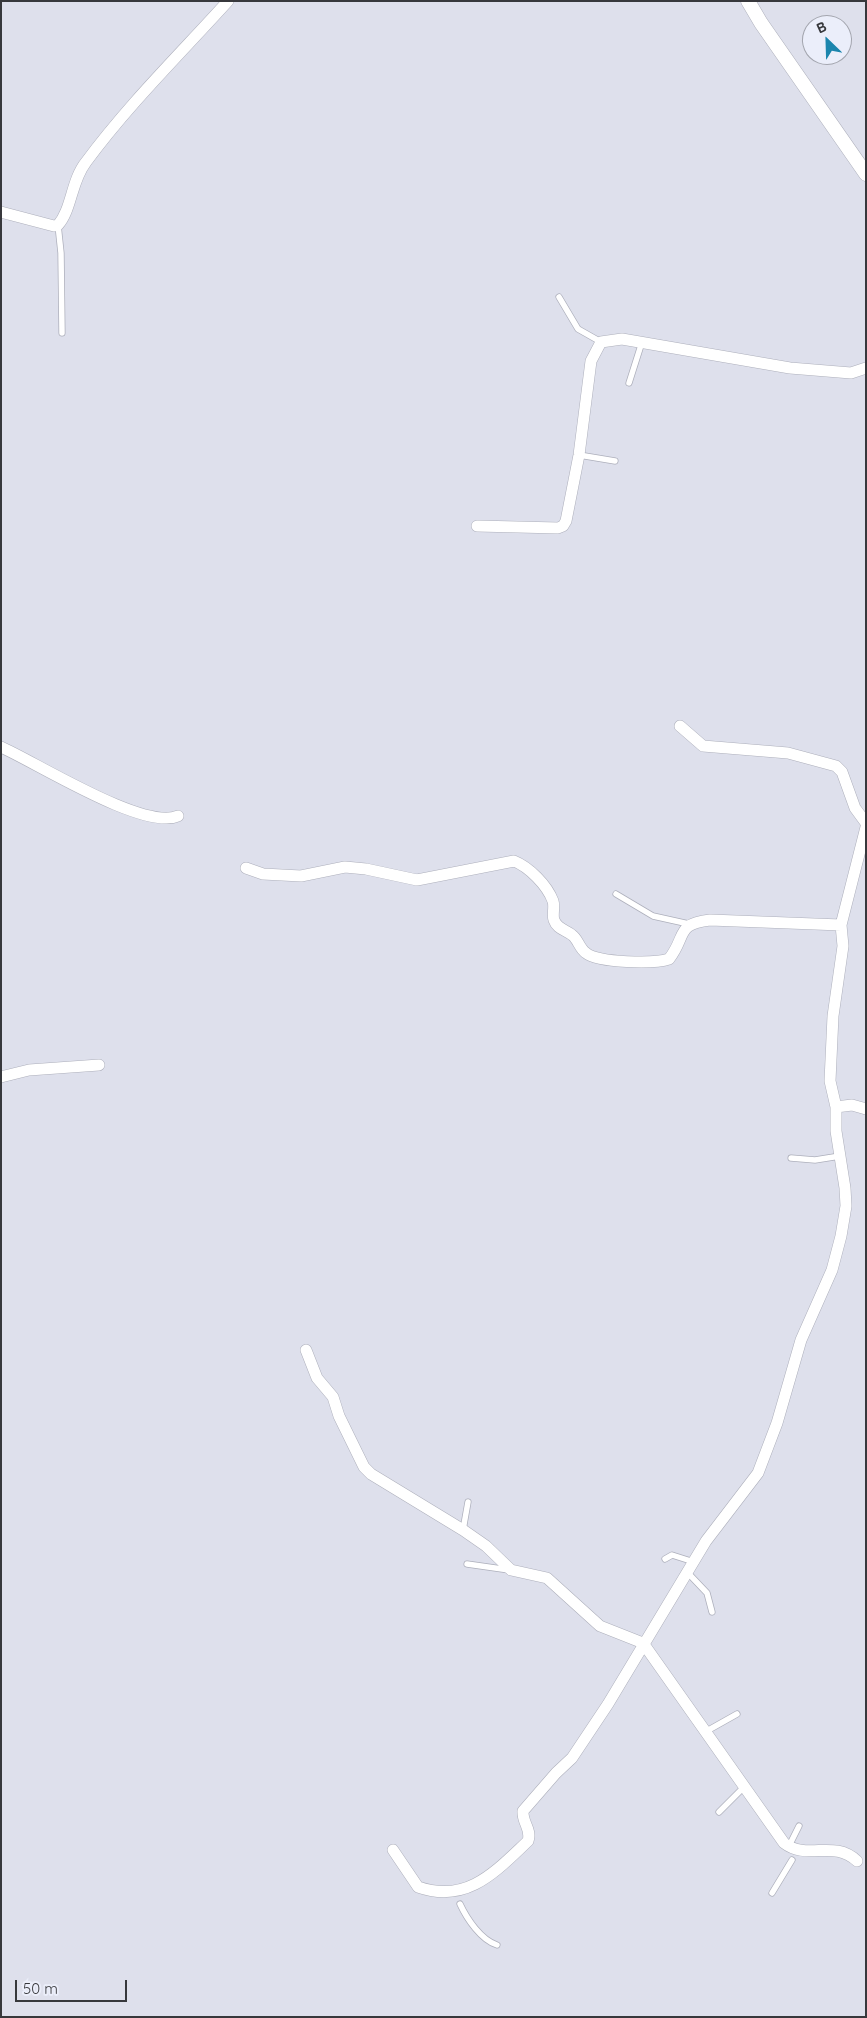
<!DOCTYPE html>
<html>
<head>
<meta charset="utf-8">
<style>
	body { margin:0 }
	#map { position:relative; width:867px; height:2018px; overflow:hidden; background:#dee0ec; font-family:Quicksand,sans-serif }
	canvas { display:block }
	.frame { position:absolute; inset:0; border:2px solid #37383c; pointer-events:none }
	.north { position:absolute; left:802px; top:15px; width:50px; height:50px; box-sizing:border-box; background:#ebeefa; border:1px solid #a3a5ae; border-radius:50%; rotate:336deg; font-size:14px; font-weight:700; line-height:20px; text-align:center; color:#37383c }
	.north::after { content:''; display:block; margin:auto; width:18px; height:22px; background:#1b85ad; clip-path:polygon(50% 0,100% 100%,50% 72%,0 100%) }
	.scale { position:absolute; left:15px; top:1980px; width:112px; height:22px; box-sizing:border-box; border:2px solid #37383c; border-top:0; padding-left:6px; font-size:15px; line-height:18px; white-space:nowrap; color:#37383c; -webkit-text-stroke:4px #ebeefa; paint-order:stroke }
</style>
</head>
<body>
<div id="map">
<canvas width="867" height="2018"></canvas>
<div class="frame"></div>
<div class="north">B</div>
<div class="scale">50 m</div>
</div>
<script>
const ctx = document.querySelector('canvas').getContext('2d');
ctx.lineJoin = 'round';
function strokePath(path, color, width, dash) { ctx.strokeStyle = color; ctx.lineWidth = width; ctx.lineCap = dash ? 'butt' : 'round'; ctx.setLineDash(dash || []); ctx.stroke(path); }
const service = new Path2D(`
	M58,225L61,253L62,333
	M559,297L578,329L601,342
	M629,383L642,342
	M579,455L615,461
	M616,894L653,916L689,924
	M791,1158L815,1160L840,1156
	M463,1530L468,1502
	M665,1559L672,1555L694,1562
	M467,1564L509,1570
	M688,1573L707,1593L712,1612
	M705,1732L737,1714
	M719,1812L744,1787
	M789,1846L799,1826
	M772,1893L792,1860
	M460,1904C467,1919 481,1940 497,1945`);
const minor = new Path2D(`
	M1,212L54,226L58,225C72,209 71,181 86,162C128,105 180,54 228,1
	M477,526L558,528L563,526L566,521L579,455L591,361L601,342L622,339L790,368L851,373L866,368
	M680,726L703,746L788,753L836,766L842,772L855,808L866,823
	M1,747C37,763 144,831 178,816
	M246,868L263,874L301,876L345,867L366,869L417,880L514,861C529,867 547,885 553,901C555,907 552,915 554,920C557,929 566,930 572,935C578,939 579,948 586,953C599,963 654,964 669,959C687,936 675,924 710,920L841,925
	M1,1077L29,1070L99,1065
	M836,1107L852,1105L866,1109
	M306,1350L317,1378L333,1397L339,1416L364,1467L371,1474L463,1530L486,1546L511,1570L547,1578L600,1626L643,1643L784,1843C807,1861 834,1839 857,1861
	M393,1850L418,1887C467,1904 495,1872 528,1841C532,1829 522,1823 523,1811L556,1773L572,1758L608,1704L706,1541L758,1473L777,1423L801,1340L832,1270L841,1236L846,1206L845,1188L836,1131V1107L830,1081L833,1016L843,946L841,925L866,827`);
const tertiary = new Path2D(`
	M748,1L761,23L866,174`);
strokePath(service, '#adafbb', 7);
strokePath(minor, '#adafbb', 12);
strokePath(tertiary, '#adafbb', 15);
strokePath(service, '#fff', 5.5);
strokePath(minor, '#fff', 11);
strokePath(tertiary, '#fff', 14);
</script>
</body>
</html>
